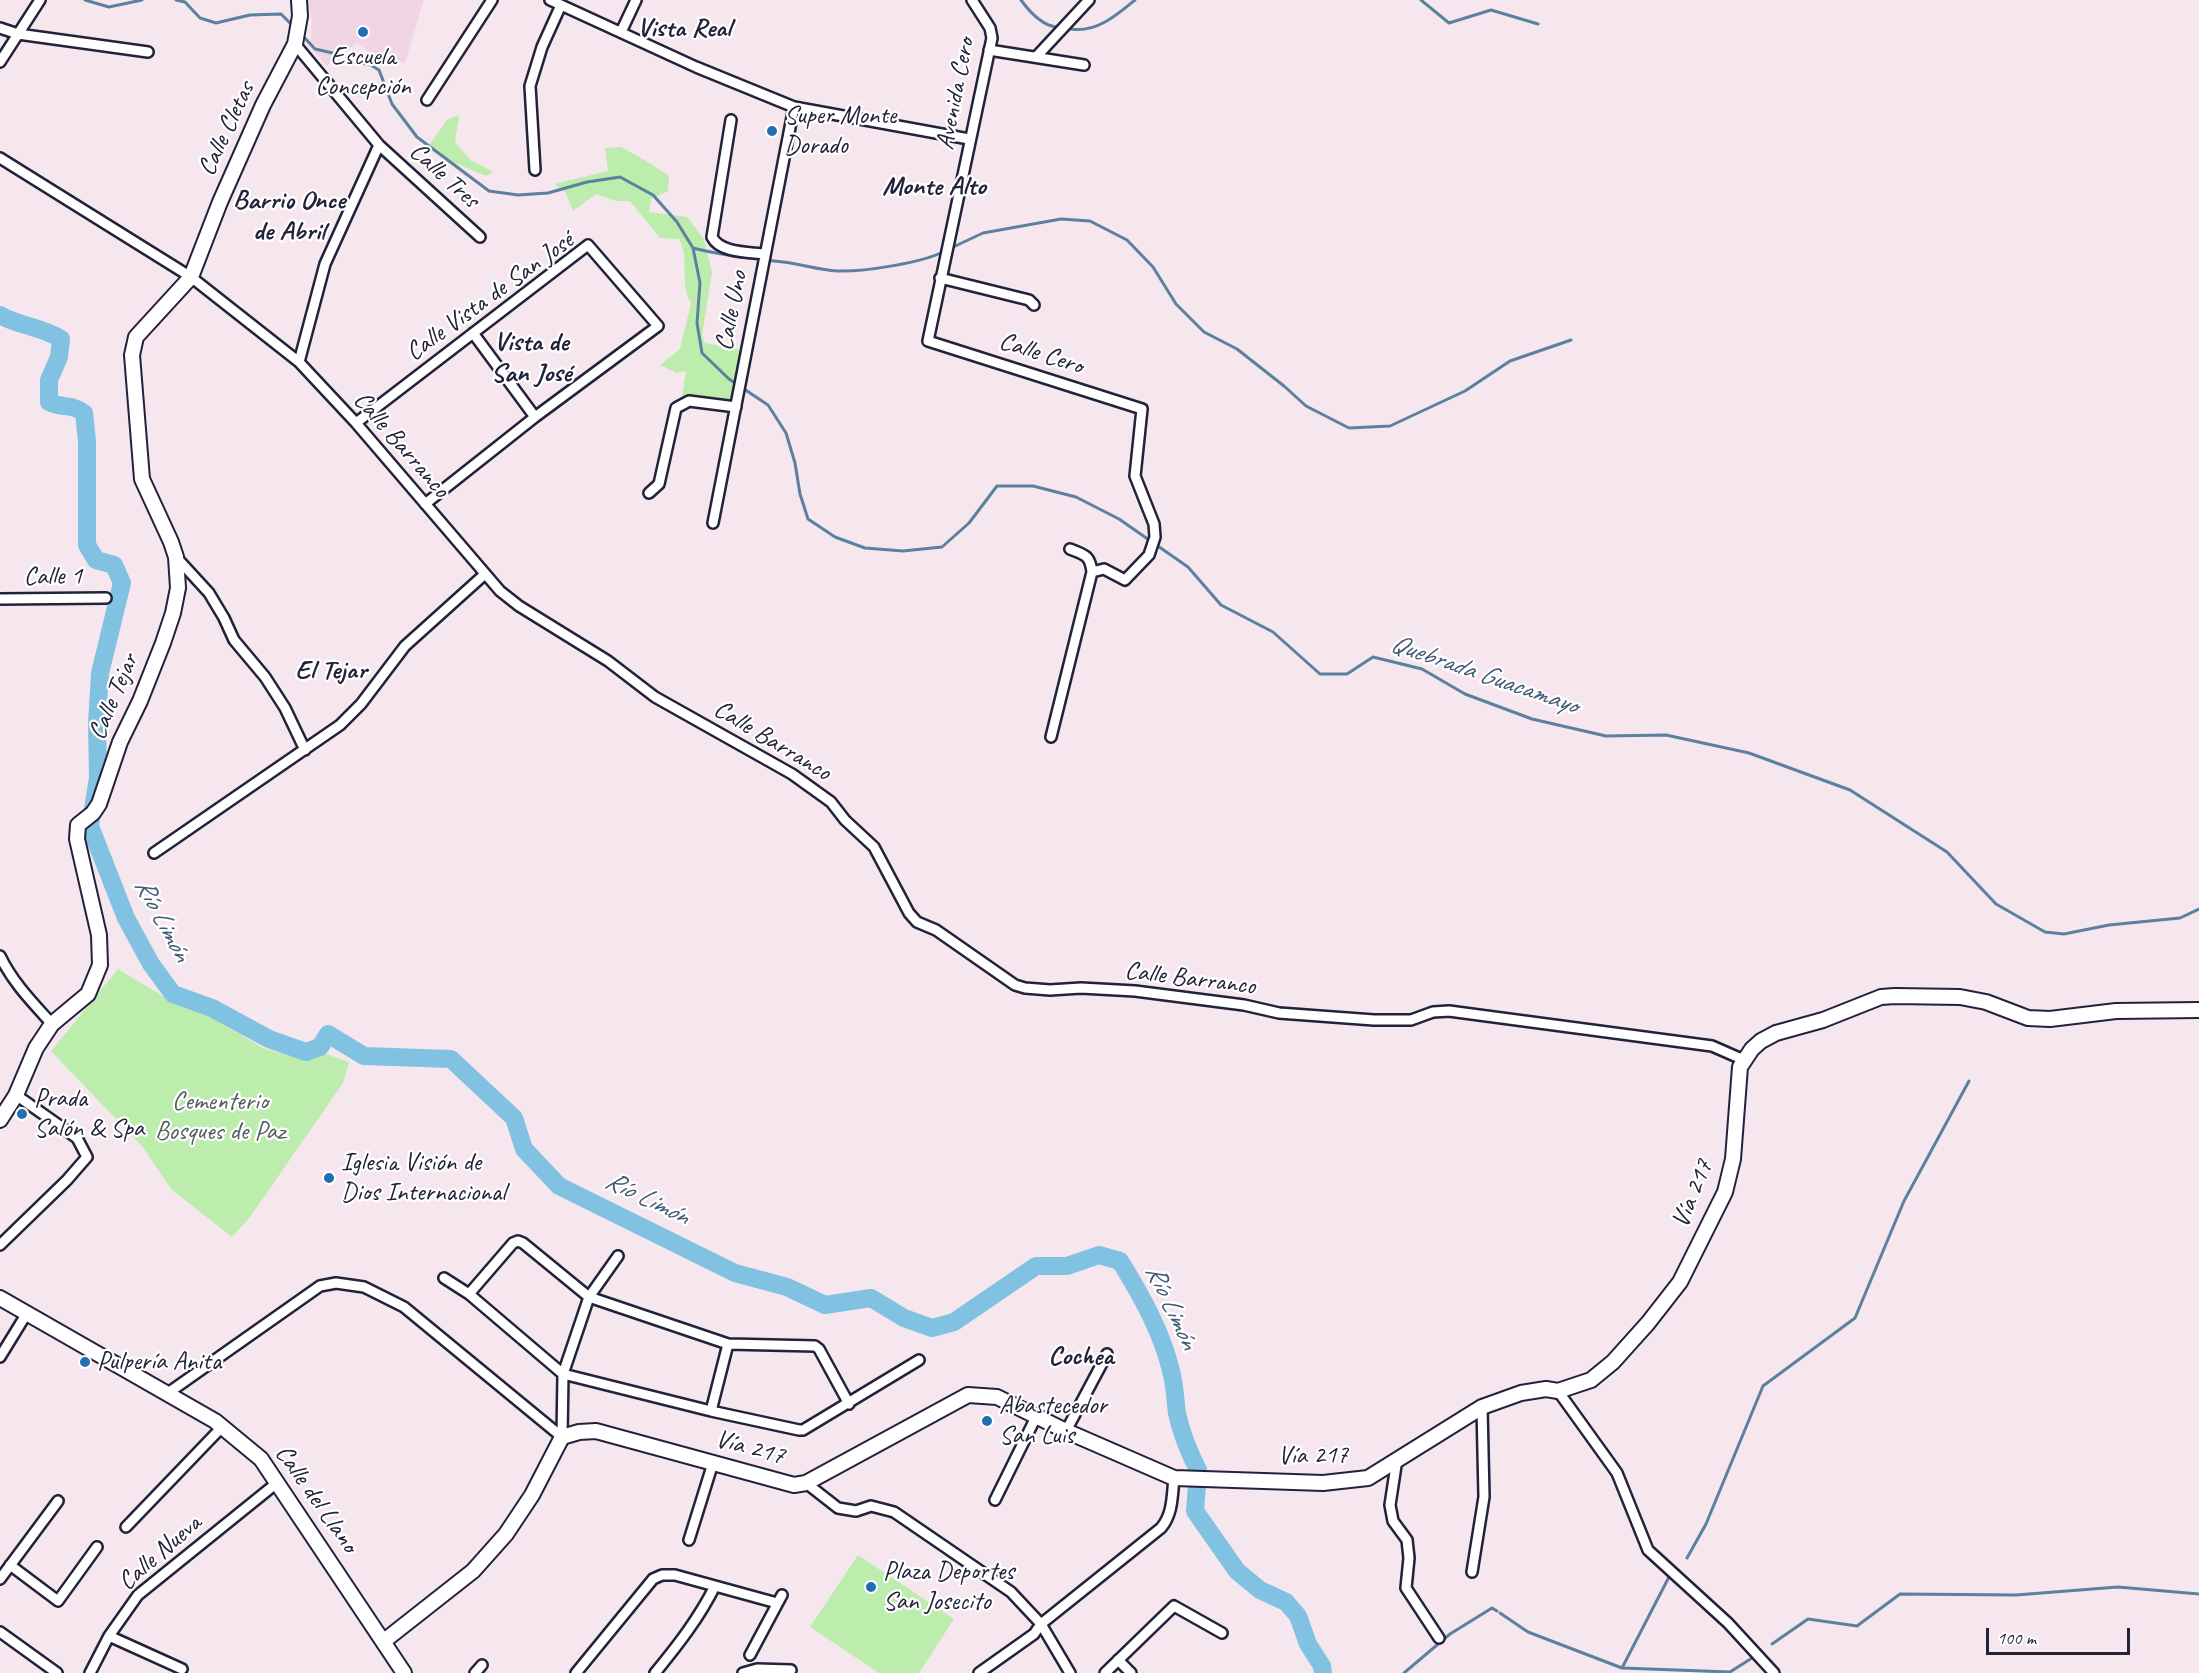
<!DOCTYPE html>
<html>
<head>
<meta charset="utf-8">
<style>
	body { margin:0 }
	#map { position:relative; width:2199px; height:1673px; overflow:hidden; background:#f6e7ef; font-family:Caveat,sans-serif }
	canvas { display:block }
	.scale { position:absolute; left:1986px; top:1628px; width:144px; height:27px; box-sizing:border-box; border:3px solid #22223b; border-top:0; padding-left:8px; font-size:18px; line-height:21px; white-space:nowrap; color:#22223b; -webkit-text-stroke:4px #fff; paint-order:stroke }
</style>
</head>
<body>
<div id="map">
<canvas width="2199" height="1673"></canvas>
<div class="scale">100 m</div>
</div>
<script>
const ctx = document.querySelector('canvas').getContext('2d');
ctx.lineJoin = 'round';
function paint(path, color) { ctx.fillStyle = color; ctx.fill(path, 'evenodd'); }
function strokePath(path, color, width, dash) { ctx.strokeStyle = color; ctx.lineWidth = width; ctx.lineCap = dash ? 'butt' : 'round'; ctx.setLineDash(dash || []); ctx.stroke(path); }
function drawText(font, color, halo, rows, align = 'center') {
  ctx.font = font + ' Caveat,sans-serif'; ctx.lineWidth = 4.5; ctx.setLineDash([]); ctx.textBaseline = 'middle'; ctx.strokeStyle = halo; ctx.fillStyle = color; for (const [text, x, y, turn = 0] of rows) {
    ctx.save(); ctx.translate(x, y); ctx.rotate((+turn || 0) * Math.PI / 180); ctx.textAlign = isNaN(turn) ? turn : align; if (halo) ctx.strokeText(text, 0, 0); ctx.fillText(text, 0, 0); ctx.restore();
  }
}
const built = new Path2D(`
	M307,0H424L405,63L372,54L357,43L326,66L310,46L312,21Z`);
const green = new Path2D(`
	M459,115L455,143L472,161L494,172L486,176L453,162L428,147L447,120Z
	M621,147L648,162L669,176L668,191L651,199L649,212L687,217L704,239L712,272L702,336L705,343L743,350L735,396L732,401L726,403L682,397L686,371L676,373L660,365L680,349L691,303C679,283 690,259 679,239L660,238L630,201H616L596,194L573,211L566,193L554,184L608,171L605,148Z
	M118,969L169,1000L211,1017L263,1048L305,1060L326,1054L349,1062L343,1083L250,1217L232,1237L171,1189L142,1146L51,1051Z
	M858,1555L954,1619L919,1673H879L810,1627Z`);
const stream = new Path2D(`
	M85,0L109,7L142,0
	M176,0L185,2L200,18L216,23L250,15L281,14L294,27
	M1021,0C1029,11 1042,25 1056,27
	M1421,0L1449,23L1491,10L1538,24
	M1071,29C1096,33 1117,15 1135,0
	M301,34L315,49L346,56L356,63L369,64L379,70L392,104L417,137L489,191L518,195L548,193L587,182L620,177L653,195L677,222L693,248L700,283L697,323L702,353L729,379L768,405L786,433L795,463L800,494L808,519L835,537L865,548L903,551L942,547L969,523L997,486H1033L1076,497L1119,519L1188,567L1221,605L1273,632L1320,674H1347L1373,657L1422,669L1465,694L1532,719L1606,736L1666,735L1749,753L1850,790L1947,852L1996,904L2045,932L2064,934L2109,925L2180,918L2199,909
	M693,248C723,256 752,258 783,262C801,264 819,270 837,271C863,272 922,263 945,251
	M951,248L983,233L1061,219L1090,221L1127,240L1153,267L1176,304L1204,332L1237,349L1284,386L1306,406L1349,428L1390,426L1465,391L1510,361L1571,340
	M1687,1558L1706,1524L1763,1386L1855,1318L1904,1201L1969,1081
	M1500,1613L1528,1632L1622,1668L1730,1672L1752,1658
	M1772,1644L1808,1619L1857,1626L1900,1594L2016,1595L2118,1587L2199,1594
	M1622,1668L1670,1575
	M1404,1673L1450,1634L1492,1608L1497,1611`);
const river = new Path2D(`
	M0,315C19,326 42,327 61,339L59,357L49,380V402C64,409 70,403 84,413L87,441V545L96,560L114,565L122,583L100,673L97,724L98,778L93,809
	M91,818L90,826L126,918L151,964L173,994L212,1008L269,1039L306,1052L320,1047L328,1034L364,1056L451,1059L514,1118L524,1149L559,1186L735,1273L787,1287L825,1305L871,1298L904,1318L932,1328L954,1322L1036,1266H1067L1099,1255L1120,1261C1141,1295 1162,1332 1171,1371C1175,1385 1175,1399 1177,1413C1181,1433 1189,1452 1198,1470
	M1197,1485L1195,1511L1237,1571L1260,1590L1286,1602L1298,1616L1308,1644L1322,1666L1323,1673`);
const street = new Path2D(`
	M550,0L696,67L794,107L969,139
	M972,0L990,28L992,38L928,341L1142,409L1135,476L1154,524L1155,537L1149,555L1125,580L1104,569L1092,572L1051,737
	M0,28L18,34L148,52
	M621,32L636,0
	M295,44L379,145L480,237
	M989,50L1084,65
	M1036,57L1089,0
	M0,62L40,0
	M427,100L492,0
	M731,120L712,237C720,253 748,252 764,254
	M0,158L191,277L299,362L356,423L500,591L519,606L608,661L655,697L792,774L831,802L845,820L874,847L909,913L917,922L936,930L1015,985L1025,988L1050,990L1081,988L1135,991L1244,1005L1279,1013L1374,1020H1411L1433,1012L1449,1011L1712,1046L1744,1060
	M535,170L530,86L542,47L561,5
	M940,278L1029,300L1034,305
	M473,333L535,417
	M299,362L325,264L379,145
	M356,423L588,245L658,326L535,417L425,504
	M649,493L659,484L676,408L689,401L736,407
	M713,523L794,107
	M1070,549C1085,555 1090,555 1092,572
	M176,557L209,593L224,618L234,640L265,677L285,708L305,750
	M0,599L106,598
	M154,853L340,725L361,704L405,646L485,574
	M0,956C13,983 33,1003 52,1024
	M0,1245L67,1180L87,1157L77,1138L16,1095
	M444,1278L469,1294L563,1374L711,1411L799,1430H803L919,1360
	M469,1294L513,1243L518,1241L523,1243L589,1297L728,1344L815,1346L819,1349L849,1404
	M0,1357L27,1313
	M1558,1391L1617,1473L1648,1550L1728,1623L1774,1673
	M168,1393L320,1286L336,1283L364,1287L404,1307L562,1437
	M711,1411L728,1344
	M1066,1431L1107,1354
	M562,1437L563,1374L589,1297L618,1256
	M1397,1459L1390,1505L1393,1521L1407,1540L1409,1558L1406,1588L1439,1638
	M806,1483L838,1508L856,1511L871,1506L894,1512L1011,1592L1041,1624L1070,1673
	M995,1500L1037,1415
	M126,1527L223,1426
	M689,1540L713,1463
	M10,1565L58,1601L97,1547
	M1472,1572L1484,1497L1482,1407
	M0,1579L58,1501
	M0,1632L57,1673
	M109,1636L182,1669
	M750,1655L782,1595
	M1118,1660L1131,1673
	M90,1673L109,1636L138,1595L278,1482
	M475,1673L482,1665
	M576,1673L653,1579L662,1575H675L777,1603
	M655,1673C678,1645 699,1618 715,1586
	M743,1673L757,1669L791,1670
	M979,1673L1034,1634L1041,1624L1161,1528C1173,1514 1172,1496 1174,1478
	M1105,1673L1174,1606L1222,1633`);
const secondary = new Path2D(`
	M0,1120L16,1095L36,1048L52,1024L88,994L100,965L99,935L77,839L78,825L93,813L99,804L120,742L140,701L163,643L173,613L178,588L176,557L171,542L142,479L132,355L136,337L191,277L220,202L263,105L295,44L300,16L299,0
	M0,1298L215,1421L261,1459L404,1673
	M384,1641L473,1571L506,1534L532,1495L562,1437L579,1432L596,1431L794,1485L806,1483L968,1395L997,1397L1066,1431L1174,1478L1323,1483L1368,1478L1482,1407L1521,1393L1546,1389L1558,1391L1591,1380L1613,1362L1648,1323L1680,1282L1725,1192L1733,1159L1740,1067L1752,1049L1761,1041L1776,1033L1823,1020L1881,997L1895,996L1960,997L1986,1002L2028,1018L2050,1019L2116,1011L2199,1010`);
const markers = [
	[363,32,6,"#1f6fb2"],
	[772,131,6,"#1f6fb2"],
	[22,1114,6,"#1f6fb2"],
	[329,1178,6,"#1f6fb2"],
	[85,1362,6,"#1f6fb2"],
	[987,1421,6,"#1f6fb2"],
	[871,1587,6,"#1f6fb2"]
];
const poiNames = [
	["Escuela",363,57,"center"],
	["Concepción",363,87,"center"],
	["Super Monte",784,116],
	["Dorado",784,146],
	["Prada",34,1099],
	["Salón & Spa",34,1129],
	["Iglesia Visión de",341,1163],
	["Dios Internacional",341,1193],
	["Pulpería Anita",97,1362],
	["Abastecedor",999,1406],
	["San Luis",999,1436],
	["Plaza Deportes",883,1572],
	["San Josecito",883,1602]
];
const streetNames = [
	["Avenida Cero",956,94,-79],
	["Calle Cletas",227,129,-65],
	["Calle Tres",444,176,42],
	["Calle Vista de San José",490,297,-36],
	["Calle Uno",732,311,-79],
	["Calle Cero",1041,354,18],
	["Calle Barranco",401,445,49],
	["Calle 1",53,577,-1],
	["Calle Tejar",114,697,-67],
	["Calle Barranco",772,741,31],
	["Calle Barranco",1190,979,7],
	["Vía 217",1693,1194,-68],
	["Vía 217",750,1448,15],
	["Vía 217",1313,1456,-1],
	["Calle del Llano",316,1499,55],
	["Calle Nueva",160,1553,-41]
];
const parkNames = [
	["Cementerio",220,1102],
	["Bosques de Paz",220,1132]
];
const neighbourhoodNames = [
	["Vista Real",684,29],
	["Monte Alto",934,187],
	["Barrio Once",289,201],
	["de Abril",289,232],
	["Vista de",531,343],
	["San José",531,374],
	["El Tejar",331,671],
	["Cochea",1081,1357]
];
const waterNames = [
	["Quebrada Guacamayo",1484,675,19],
	["Río Limón",162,920,62],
	["Río Limón",647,1199,26],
	["Río Limón",1171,1307,65]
];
paint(built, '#f0d6e4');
paint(green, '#bcedac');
strokePath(stream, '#5b819f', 3);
strokePath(river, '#81c1e2', 18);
strokePath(street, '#22223b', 14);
strokePath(secondary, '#22223b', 18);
strokePath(street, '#fff', 9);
strokePath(secondary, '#fff', 14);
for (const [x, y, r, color] of markers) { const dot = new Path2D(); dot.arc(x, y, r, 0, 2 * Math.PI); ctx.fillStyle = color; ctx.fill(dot); strokePath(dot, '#fff', 2); }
drawText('26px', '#22223b', '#fff', poiNames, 'left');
drawText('26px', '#22223b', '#fff', streetNames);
drawText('26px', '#505f5d', '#fff', parkNames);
drawText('bold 27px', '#22223b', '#fff', neighbourhoodNames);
drawText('italic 27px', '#435a75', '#fff', waterNames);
</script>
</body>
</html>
